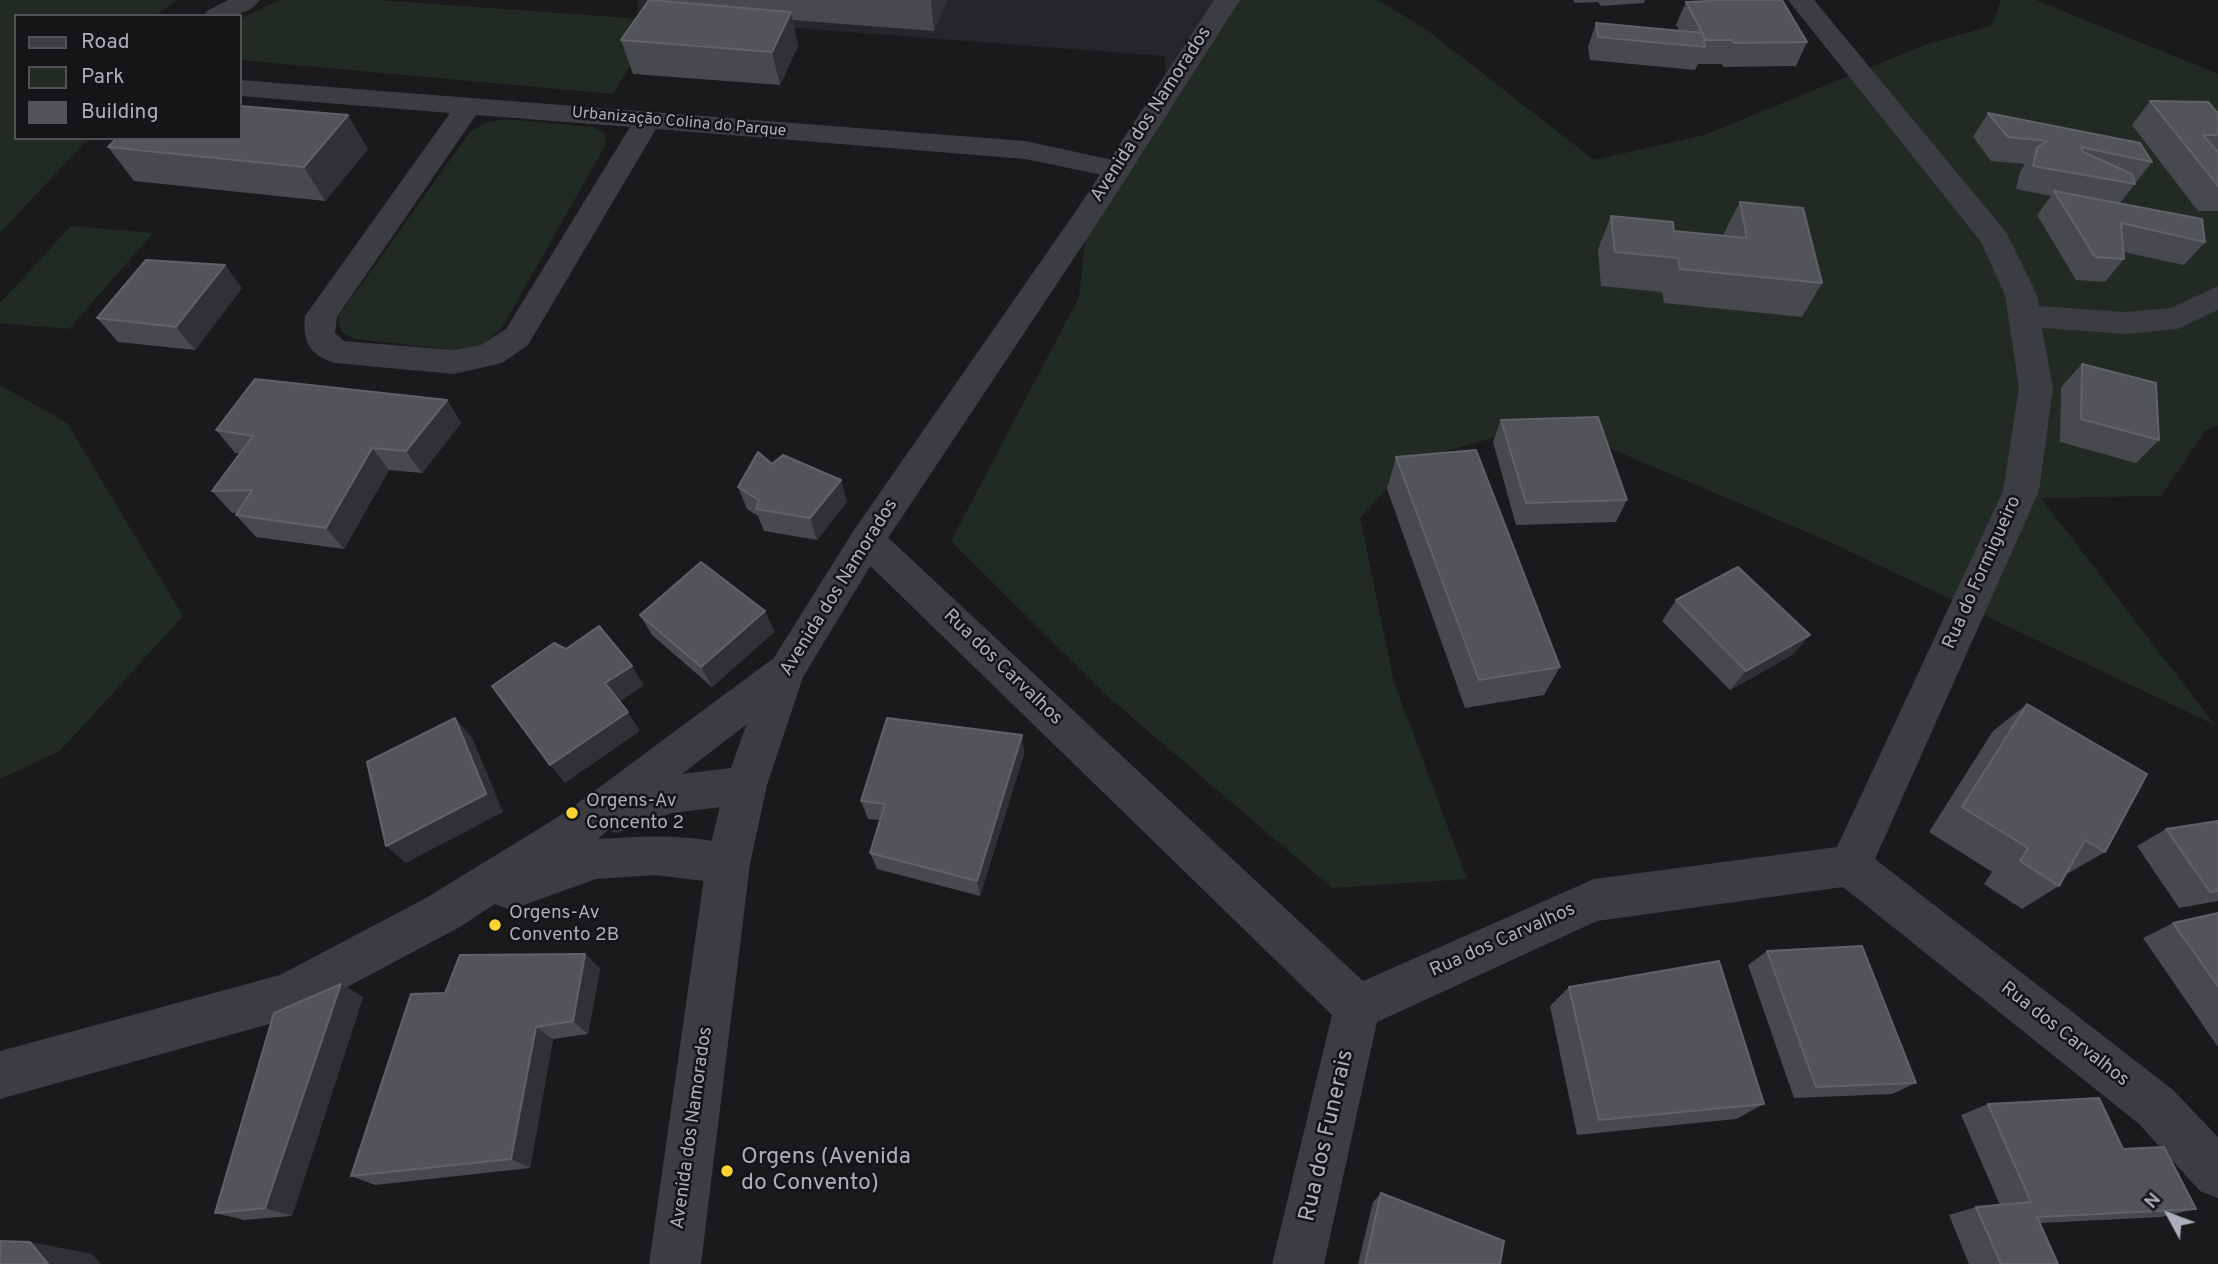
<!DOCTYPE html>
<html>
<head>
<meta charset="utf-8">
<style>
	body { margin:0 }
	#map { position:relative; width:2218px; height:1264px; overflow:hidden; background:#1a191c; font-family:Overpass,sans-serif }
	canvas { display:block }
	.legend { position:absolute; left:14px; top:14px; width:228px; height:126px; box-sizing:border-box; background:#151417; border:2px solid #515259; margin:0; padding:9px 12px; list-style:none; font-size:21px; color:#abaebc }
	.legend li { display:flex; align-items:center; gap:14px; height:35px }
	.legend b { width:35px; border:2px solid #515259 }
	.north { position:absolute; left:2134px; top:1180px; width:70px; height:70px; -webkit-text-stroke:5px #151417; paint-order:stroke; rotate:311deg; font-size:19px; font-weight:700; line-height:28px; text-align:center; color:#abaebc }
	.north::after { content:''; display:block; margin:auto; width:24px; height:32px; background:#abaebc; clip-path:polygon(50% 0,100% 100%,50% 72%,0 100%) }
</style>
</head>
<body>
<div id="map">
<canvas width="2218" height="1264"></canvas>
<ul class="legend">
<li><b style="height:9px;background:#3c3c43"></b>Road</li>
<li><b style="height:19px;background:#212a23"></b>Park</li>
<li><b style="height:19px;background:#53545a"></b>Building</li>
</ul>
<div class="north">N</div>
</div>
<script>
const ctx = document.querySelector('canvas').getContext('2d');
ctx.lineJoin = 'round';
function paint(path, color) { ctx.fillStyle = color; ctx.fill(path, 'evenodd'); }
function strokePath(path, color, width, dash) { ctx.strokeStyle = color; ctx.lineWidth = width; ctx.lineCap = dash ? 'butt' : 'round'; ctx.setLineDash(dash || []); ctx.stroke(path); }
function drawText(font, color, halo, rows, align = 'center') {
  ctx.font = font + ' Overpass,sans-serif'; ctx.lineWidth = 5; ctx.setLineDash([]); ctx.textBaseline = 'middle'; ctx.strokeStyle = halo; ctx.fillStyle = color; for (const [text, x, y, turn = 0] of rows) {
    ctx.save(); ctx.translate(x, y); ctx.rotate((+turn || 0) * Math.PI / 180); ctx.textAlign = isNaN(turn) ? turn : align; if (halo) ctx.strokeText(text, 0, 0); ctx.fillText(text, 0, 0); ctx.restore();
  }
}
const built = new Path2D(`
	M637,0H1227L1168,91L1164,56L639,16Z`);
const green = new Path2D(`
	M0,0H177L155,16H16V138H89L0,233Z
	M279,0H377L658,20L613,94L240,60V19Z
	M1227,0H1378L1427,30L1594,160L1704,135L1927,44L1991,26L2001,0H2036L2218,74V425L2205,431L2161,496L2041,498L2215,725L1830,542L1548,422L1412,461L1360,518L1394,682L1467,879L1332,888L1106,695L951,541L1079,297L1088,215Z
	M505,119L593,127L604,134L606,144L502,328L482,345L457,350L355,339L342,332L337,318L470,132L487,122Z
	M71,226L153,233L69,329L0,323V303Z
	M0,385L67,423L183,616L60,751L0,779Z`);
const minor = new Path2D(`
	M228,0H260C247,18 223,16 203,16L207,11Z
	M1788,0H1814L2006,232L2037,295L2039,306L2126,312L2171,308L2218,286V310L2177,329L2126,334L2042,328L2053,388L2039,491L1875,859L2173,1090L2218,1137V1198L2200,1191L2139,1124L1843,887L1597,921L1377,1022L1324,1264H1272L1332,1015L854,550L849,540L854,530L867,526L880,530L1363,981L1594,879L1837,847L2003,491L2019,388L2005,295L1981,242Z
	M240,80L1025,141L1127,163L1131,169L1127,175L1117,178L1025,159L656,129L528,345L502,363L454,374L335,363C310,356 302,341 305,316L450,113L240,96ZM476,115L630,127L506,329L481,345L454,350L344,341L335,333L337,317Z
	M785,655L799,660L805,672L799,684L682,774L746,766L761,772L767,785L761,798L746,804L672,813L616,833L608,830L598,839C645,836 698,832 743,850L750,864L743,878L728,884L655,875L596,879L510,910L495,904L458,928L287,1019L0,1099V1051L280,975L426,898L566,812L771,660Z`);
const tertiary = new Path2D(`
	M1214,0H1240L1098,222L880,550L803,677L767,785L750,864L701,1264H649L706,864L725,785L765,672L854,530L1078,208Z`);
const wall = new Path2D(`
	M649,0H947L934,31L792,20L798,46L780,85L633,74L621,40Z
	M1573,0H1645L1644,3L1601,6L1598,2L1575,3Z
	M1702,0H1782L1807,42L1796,66L1723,67L1722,64H1698L1695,70L1590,60L1588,47L1596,23L1680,31L1676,25L1686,2L1702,1Z
	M2150,101L2218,113V211H2198L2132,125Z
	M1988,113L2152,162L2120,203L2205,242L2184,265L2124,252V259L2105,282L2076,280L2037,215L2051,196L2016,189L2020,172L2025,164L1991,161L1973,137Z
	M108,147L368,149L325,201L134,181Z
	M1740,202L1822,283L1802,317L1664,303L1662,292L1601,286L1598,249L1611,216L1674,231L1723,235Z
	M242,288L195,350L118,342L97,318Z
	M2082,364L2159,440L2136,463L2060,442L2061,387Z
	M447,400L461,423L422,473L389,470L344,549L256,537L236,515L237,513H232L212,491L240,453H235L216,430Z
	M1501,420L1627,500L1616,522L1516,525L1493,442Z
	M1396,457L1560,667L1544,695L1465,708L1387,489Z
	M772,464L841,480L847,502L817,540L764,531L758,516L747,509L738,487Z
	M1676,600L1810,635L1792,655L1730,690L1662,621Z
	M765,611L774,632L712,687L652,635L640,615Z
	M2027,704L2105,852L2065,875L2059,886L2022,909L1984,884L1992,872L1929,832L1993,731Z
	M1022,735L1024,754L980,896L877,869L870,853L880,820L868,819L861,801Z
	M2218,821V901L2179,908L2137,846L2166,829Z
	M2218,913V1047L2143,938L2173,923Z
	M1767,951L1916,1083L1892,1094L1794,1098L1748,965Z
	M585,954L600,969L588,1034L553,1039L530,1168L375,1185L351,1176L445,993Z
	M341,984L363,997L292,1216L244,1220L215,1213Z
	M1569,987L1764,1104L1736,1119L1577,1135L1550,1006Z
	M1988,1104L2123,1149L2196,1209L2161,1217L2040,1223L2058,1264H1969L1949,1215L1976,1207L2000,1205L1961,1115Z
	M1381,1193L1500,1264H1358L1373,1202Z`);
const shadedWall = new Path2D(`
	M931,0H947L934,31Z
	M791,12L798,46L780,85L772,52Z
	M348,115L368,149L325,201L304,167Z
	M225,265L242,288L195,350L176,327Z
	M447,400L461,423L422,473L406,451Z
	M372,448L389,470L344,549L326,528Z
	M841,480L847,502L817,540L810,518Z
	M765,611L774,632L712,687L701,667Z
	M1810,635L1792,655L1730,690L1746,671Z
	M632,666L644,685L618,703L605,683Z
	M628,712L640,731L565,783L550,765Z
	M455,718L472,737L503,812L406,863L386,846Z
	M1022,735L1024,754L980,896L977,881Z
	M585,954L600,969L588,1034L573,1021Z
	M341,984L363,997L292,1216L265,1208Z
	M536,1027L553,1039L530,1168L511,1159Z
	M30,1242L92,1254L101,1264H48Z`);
const building = new Path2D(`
	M649,0H650L791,12L772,52L621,40Z
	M1708,0H1782L1807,42L1734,43L1732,40H1706L1686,2L1708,1Z
	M1596,23L1703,33L1705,47L1598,37Z
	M2150,101L2208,102L2218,113V135H2203L2216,150H2218V186Z
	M240,106L348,115L304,167L108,147L117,138H240Z
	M1988,113L2140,143L2152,162L2081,147L2083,152L2132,174L2135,184L2033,166L2037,148L2047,141L2008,137Z
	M2054,191L2202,219L2205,242L2121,223L2124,259L2095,257Z
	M1740,202L1803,208L1822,283L1680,269L1678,258L1615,252L1611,216L1673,222L1674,231L1747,238Z
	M146,260L225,265L176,327L97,318Z
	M2082,364L2156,383L2159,440L2081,419Z
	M255,379L447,400L406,451L372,448L326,528L236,515L252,490L212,491L253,436L216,430Z
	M1598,417L1627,500L1526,503L1501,420Z
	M1476,450L1560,667L1479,680L1396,457Z
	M758,452L772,464L783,455L841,480L810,518L756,509L759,500L738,487Z
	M701,562L765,611L701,667L640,615Z
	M1738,567L1810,635L1746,671L1676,600Z
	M599,626L632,666L605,683L628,712L550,765L492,686L554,643L566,649Z
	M2027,704L2147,774L2105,852L2085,840L2059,886L2020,861L2028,848L1962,807Z
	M455,718L486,794L386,846L367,762Z
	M887,718L1022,735L977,881L870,853L885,804L861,801Z
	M2218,821V891L2210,892L2166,829Z
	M2218,913V986L2173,923Z
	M1862,946L1916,1083L1816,1087L1767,951Z
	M585,954L573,1021L536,1027L511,1159L351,1176L411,994L445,993L460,955Z
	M1719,961L1764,1104L1599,1120L1569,987Z
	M341,984L265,1208L215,1213L274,1013Z
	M2099,1098L2123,1149L2164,1147L2196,1209L2037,1217L2058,1264H2001L1976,1207L2031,1202L1988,1104Z
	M1381,1193L1504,1241L1500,1264H1365Z
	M0,1241L30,1242L48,1264H0Z`);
const markers = [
	[572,813,7,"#fcd331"],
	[495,925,7,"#fcd331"],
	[727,1171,7,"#fcd331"]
];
const farStreetnames = [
	["Urbanização Colina do Parque",679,123,5]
];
const streetNames = [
	["Avenida dos Namorados",1152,115,-57],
	["Rua do Formigueiro",1983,573,-66],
	["Avenida dos Namorados",840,588,-58],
	["Rua dos Carvalhos",1002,668,44],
	["Rua dos Carvalhos",1503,941,-24],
	["Rua dos Carvalhos",2064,1035,38],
	["Avenida dos Namorados",693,1128,-82]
];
const poiNames = [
	["Orgens-Av",586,802],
	["Concento 2",586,824],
	["Orgens-Av",509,914],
	["Convento 2B",509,936]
];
const nearStreetnames = [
	["Rua dos Funerais",1328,1136,-77]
];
const nearPoinames = [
	["Orgens (Avenida",741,1158],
	["do Convento)",741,1184]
];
paint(built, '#262529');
paint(green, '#212a23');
paint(minor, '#3c3c43');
paint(tertiary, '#3c3c43');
paint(wall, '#48494e');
paint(shadedWall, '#313135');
paint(building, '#53545a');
strokePath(building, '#616269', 2);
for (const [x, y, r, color] of markers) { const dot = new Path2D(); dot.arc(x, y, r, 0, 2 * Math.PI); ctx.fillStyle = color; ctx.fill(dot); strokePath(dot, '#151417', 2.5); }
drawText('16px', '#abaebc', '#151417', farStreetnames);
drawText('19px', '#abaebc', '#151417', streetNames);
drawText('19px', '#abaebc', '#151417', poiNames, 'left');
drawText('23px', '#abaebc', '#151417', nearStreetnames);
drawText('23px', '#abaebc', '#151417', nearPoinames, 'left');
</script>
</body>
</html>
